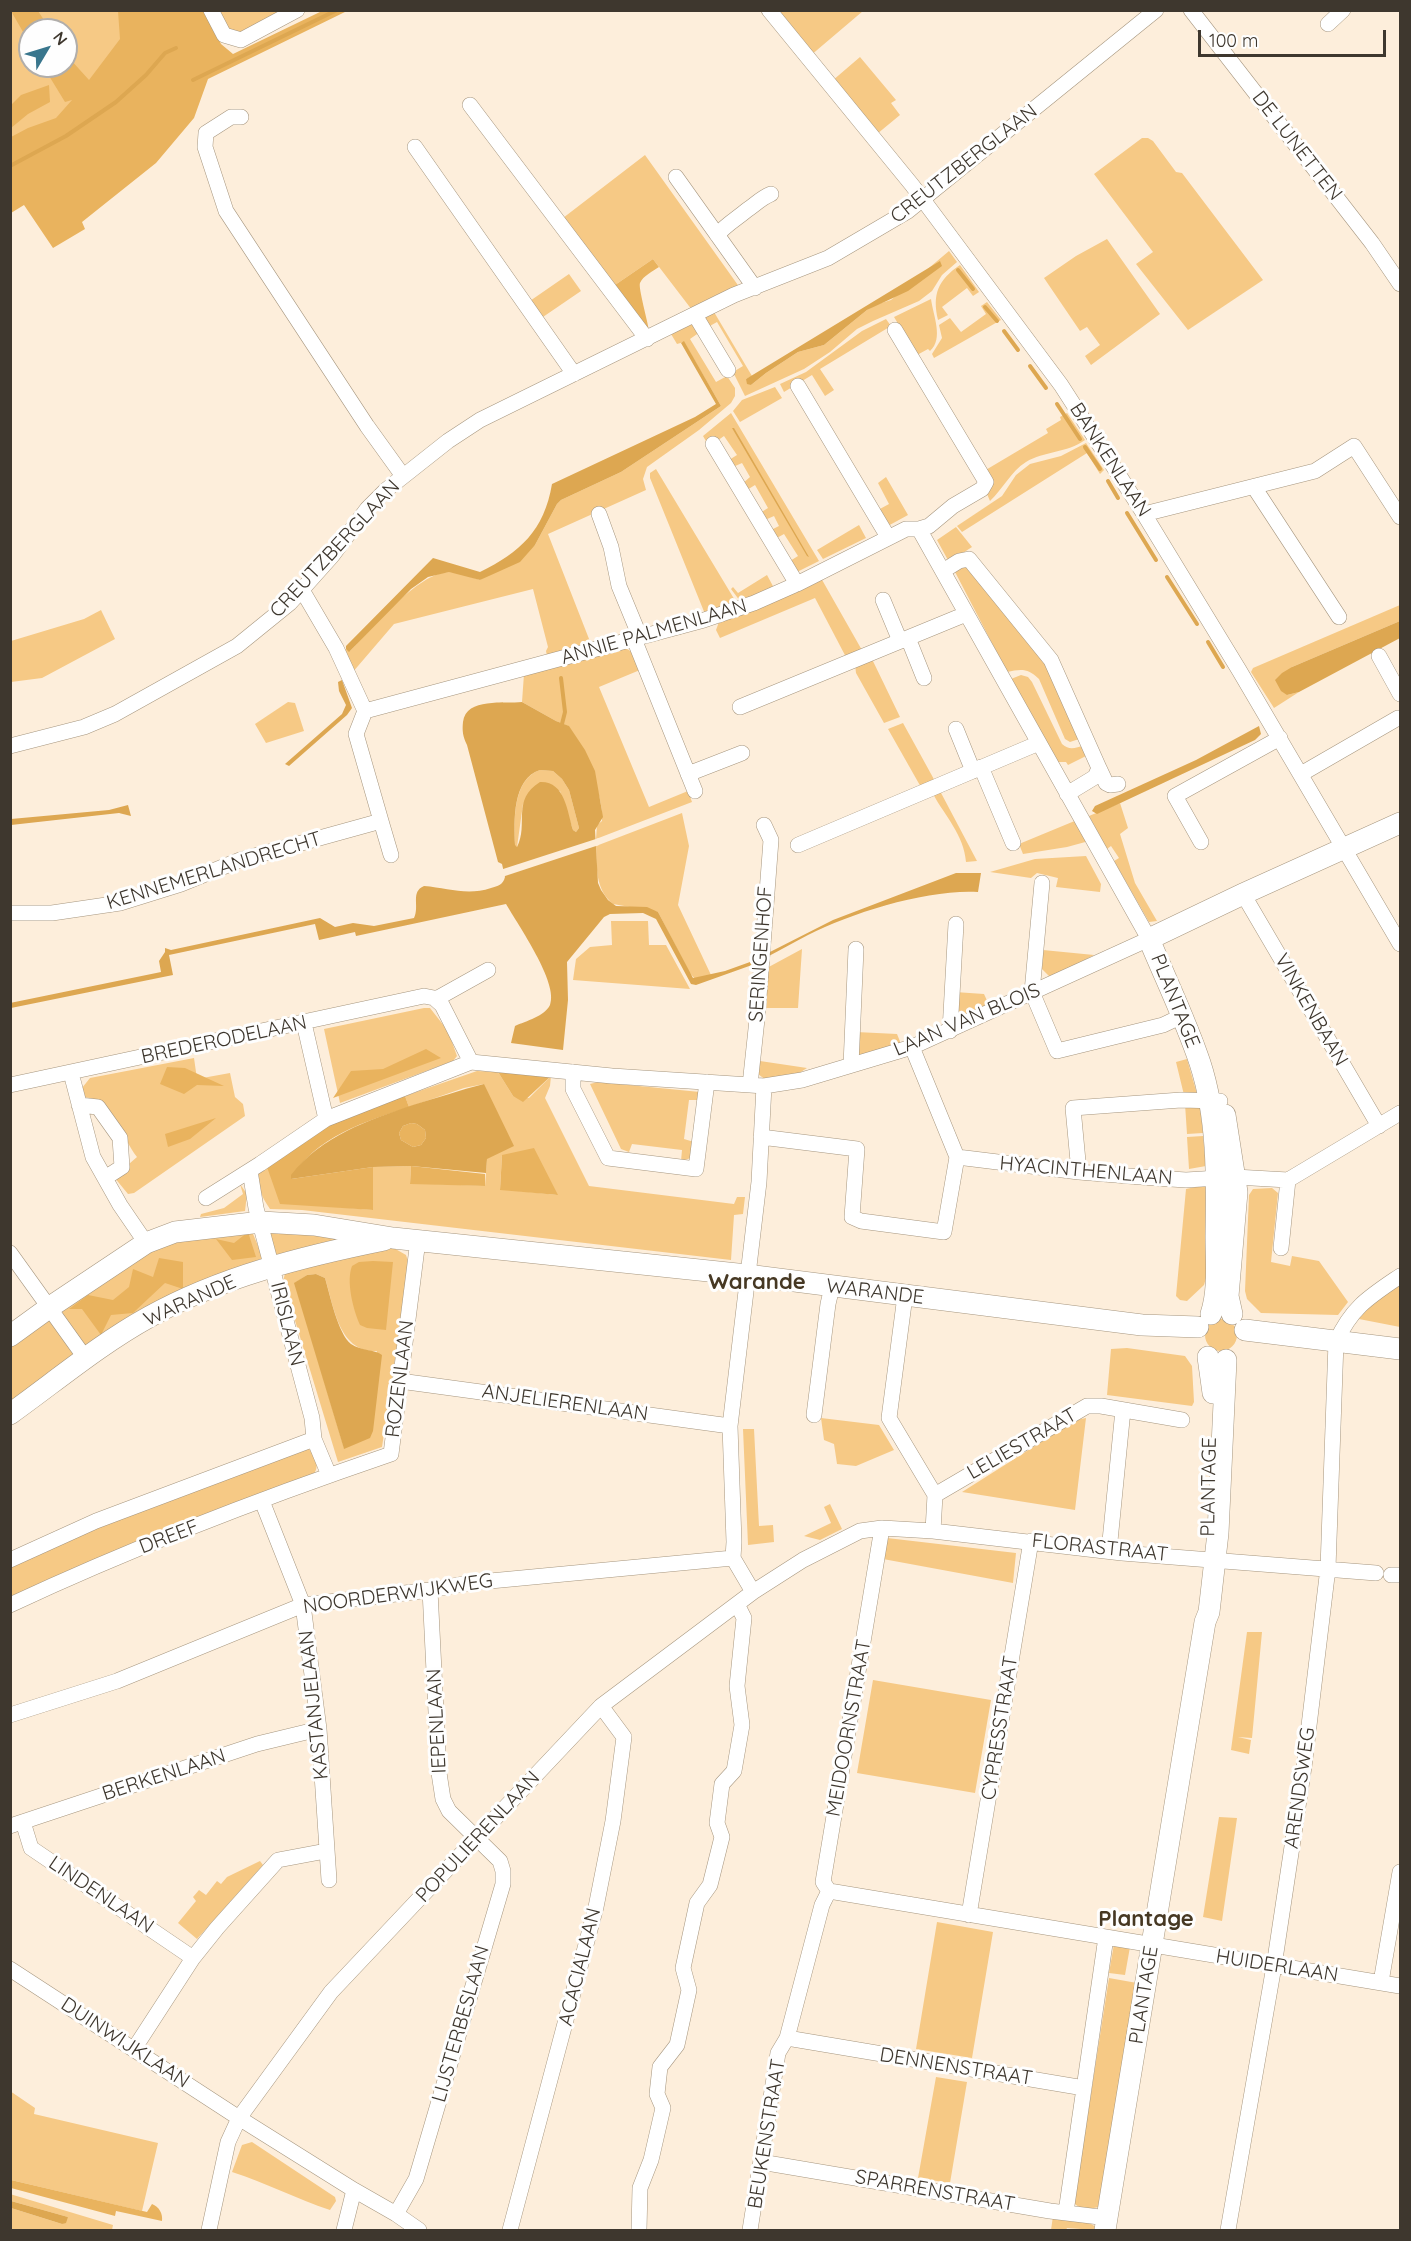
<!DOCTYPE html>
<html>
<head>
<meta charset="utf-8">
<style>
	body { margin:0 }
	#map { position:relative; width:1411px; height:2241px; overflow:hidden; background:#fdeedb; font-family:Quicksand,sans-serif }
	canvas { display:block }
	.frame { position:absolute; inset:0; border:12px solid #3e372e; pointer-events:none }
	.north { position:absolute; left:18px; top:18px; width:60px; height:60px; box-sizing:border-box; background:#fefefe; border:2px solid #b1aeab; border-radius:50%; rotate:52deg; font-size:16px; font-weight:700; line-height:24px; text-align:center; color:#3e372e }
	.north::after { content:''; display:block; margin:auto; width:21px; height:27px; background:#39768d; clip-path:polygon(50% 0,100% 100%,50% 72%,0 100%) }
	.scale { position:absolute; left:1198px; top:30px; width:188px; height:27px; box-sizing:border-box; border:3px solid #3e372e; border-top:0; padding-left:8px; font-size:18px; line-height:21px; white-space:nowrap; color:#3e372e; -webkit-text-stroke:4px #fefefe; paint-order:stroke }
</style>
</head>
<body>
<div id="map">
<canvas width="1411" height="2241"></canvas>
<div class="frame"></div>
<div class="north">N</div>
<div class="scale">100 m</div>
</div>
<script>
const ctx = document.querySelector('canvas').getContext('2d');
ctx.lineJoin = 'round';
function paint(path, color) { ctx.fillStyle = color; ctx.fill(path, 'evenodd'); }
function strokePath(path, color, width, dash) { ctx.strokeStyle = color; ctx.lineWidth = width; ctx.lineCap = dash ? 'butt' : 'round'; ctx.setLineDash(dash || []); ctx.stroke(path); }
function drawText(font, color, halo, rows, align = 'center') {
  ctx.font = font + ' Quicksand,sans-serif'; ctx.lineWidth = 6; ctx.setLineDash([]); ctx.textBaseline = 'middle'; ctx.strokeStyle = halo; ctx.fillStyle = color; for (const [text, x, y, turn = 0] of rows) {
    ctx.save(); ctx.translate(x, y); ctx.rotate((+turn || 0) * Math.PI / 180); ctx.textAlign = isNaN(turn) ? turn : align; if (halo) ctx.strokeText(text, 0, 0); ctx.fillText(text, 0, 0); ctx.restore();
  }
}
const green = new Path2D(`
	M11,11H194L204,30L11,150ZM30,30H66V66H30Z
	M216,11H289L235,37Z
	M776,11H863L810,56Z
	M860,57L896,100L891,103L900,115L877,134L832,81Z
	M1142,138H1148L1153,141L1176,172L1182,173L1263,280L1188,330L1136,264L1153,252L1094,174Z
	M645,155L740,288L692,310L653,259L615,285L563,218Z
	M1107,239L1160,314L1091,365L1085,356L1100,345L1087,327L1080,331L1044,278L1076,256Z
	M949,251L957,262L942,275L932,291L919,301L873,321L857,329L830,352L804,369L745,396L733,372L743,366L717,322L708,327L703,318L714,312L752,376L746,379L751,385L766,373L798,352L824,345L867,310L878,304L891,300Z
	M960,265L979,292L973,296L967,288L942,307L948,315L938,320C932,294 938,280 960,265Z
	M569,274L581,291L540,319L527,303Z
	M931,299C933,315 944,339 930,351L928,349L917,355L894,317Z
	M987,302L1001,320L934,358L932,354L942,338L939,325L950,318L961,332L986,314L981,306Z
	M886,319L891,326L820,369L834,390L825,396L812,375L784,392L780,384L806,372L862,331Z
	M693,323L700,332L690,339L716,382L727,376L735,388V396L731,403L699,430L647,467L643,479L646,490L548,534L591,644L547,656L546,651L548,647L533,589L394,624L352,673L341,652L346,649L350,651C371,630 418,572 449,572C459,572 471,577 480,580L535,545L557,504L561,500L621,472L721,406L684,342L677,344L671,334Z
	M775,387L782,398L740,422L733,411L742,400Z
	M731,413L819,561L797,572L790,561L798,556L784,534L775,539L771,530L779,526L774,516L765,520L760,513L768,508L755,485L747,490L742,484L750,477L742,463L733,467L729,460L737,455L724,436L717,441L707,443L703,436Z
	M1067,413L1085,440C1067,453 1044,451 1026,462C1011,471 1003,489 990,501L987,494L989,493L984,471L1048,433L1046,429L1061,420L1060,417Z
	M1086,443L1104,470L1100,474L1087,453L962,532L957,526L1002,496L1016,475L1030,464L1061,456Z
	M656,469L736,602L705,614L650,478V473Z
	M886,477L908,515L886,527L878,510L889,504L878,483Z
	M859,525L866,538L823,559L817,550Z
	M956,527L972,547L949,562L937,540Z
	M971,566L1041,653L1082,738L1070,742L1065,739L1039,679C1028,668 1021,669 1007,672L954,570Z
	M767,575L774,588L740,601L731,589L733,587L738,593Z
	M821,578L863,652L847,659L815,598L720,638L716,630L719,622Z
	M1400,605V621L1292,667L1287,695L1299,692L1274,708L1251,672L1253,668Z
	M101,610L115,639L42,678L11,682V641L84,619Z
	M624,647L635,654L640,670L599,687L649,807L688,791L692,802L596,839L597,825L602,821C604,792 584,760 573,733L568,726L556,721L522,702L524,674Z
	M871,657L900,717L884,723L856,673L855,664Z
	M1021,675L1028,677L1032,682L1062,744C1070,751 1075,748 1085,745L1086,756L1068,765L1066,762H1058L1011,679Z
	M288,702L295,703L304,731L266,743L255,724Z
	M903,723L936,783L922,789L888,729Z
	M540,770L553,771L562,779L569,790L579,828L576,832L573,830L560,791L523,804L517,847L515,846C514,823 512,779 540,770Z
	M940,791L977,861L966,862C964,835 945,816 933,794Z
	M1120,803L1128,828L1120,834L1135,883L1157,921L1149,922L1114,861L1119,858L1111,846L1107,849L1089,816Z
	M682,813L689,846L678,905L711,975L695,979L689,972L658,912L613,904C595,889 597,868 596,846Z
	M1077,820L1089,841L1067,847L1023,854L1019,844Z
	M1086,856L1101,884L1100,892L1056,887L1058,878L1037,873L1031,878L990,872L1035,859Z
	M611,921H648L649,945H666L690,989L573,980L576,959L590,947L612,945Z
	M802,949L798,1008H762L765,969Z
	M1043,950L1094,955L1051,978L1042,969Z
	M955,992L984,994L990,1007L962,1019L958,1017Z
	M424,1008H430L448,1031L457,1056L453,1061L340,1103L324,1029Z
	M856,1032L897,1034L901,1044L860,1056L857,1053Z
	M194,1058L197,1079L230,1073L235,1097L243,1104L245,1116L134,1193L128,1194L114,1177L137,1157C122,1138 112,1098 83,1097L82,1088L90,1078Z
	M1187,1059L1197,1094L1184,1095L1176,1062Z
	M760,1061L807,1068L796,1075L766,1080L758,1074Z
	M477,1071L498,1072L513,1096L529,1098L551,1076L550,1086L545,1098L589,1186L734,1204L737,1197H745L743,1214L734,1215L731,1260L302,1210L270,1209C261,1196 258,1188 258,1173L267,1167L327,1206L372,1210L373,1167L411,1166L410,1183L485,1186L487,1159L484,1084L464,1088L409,1107L405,1096ZM502,1155L557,1195L500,1189Z
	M598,1082L700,1092L699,1100H689L684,1139L694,1142L691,1158L681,1161L682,1150L632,1144L629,1152L621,1149L590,1084Z
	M1185,1104H1200L1203,1133L1187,1134Z
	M1203,1136L1206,1166L1189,1169L1187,1137Z
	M240,1184L247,1194L245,1211L200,1217L201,1214L224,1208L243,1194Z
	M1210,1184L1209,1268L1204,1285L1187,1301L1180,1300L1176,1296L1186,1189Z
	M1272,1188L1278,1193L1271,1262L1290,1266L1292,1256L1319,1261L1348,1302L1338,1315L1261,1313L1247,1299L1245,1291L1249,1195L1253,1189Z
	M266,1225L387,1238L273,1256Z
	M251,1229L263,1258L236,1269L88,1350L65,1318L60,1307L145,1247Z
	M392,1247L406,1255L409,1264L382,1447L338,1462L283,1281L286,1270ZM316,1274L325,1278C334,1307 339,1353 377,1351L344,1448L295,1283L307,1275Z
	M1400,1282V1327L1359,1319L1366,1307Z
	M46,1316L76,1358L11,1405V1343Z
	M1205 1335a16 16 0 1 1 32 0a16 16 0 1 1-32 0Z
	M1127,1348L1185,1356L1192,1366L1194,1402L1192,1406L1107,1395L1111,1349Z
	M821,1418L879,1425L894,1450L856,1466L837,1464L834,1444L824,1440Z
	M1086,1418L1075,1510L962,1492L1076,1420Z
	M743,1429H754L759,1526L773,1525L774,1542L748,1545Z
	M302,1447L309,1449C317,1459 320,1467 312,1477L11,1599L10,1565L99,1523Z
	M830,1504L842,1529L820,1540L804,1536L831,1523L824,1507Z
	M887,1538L1016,1553L1013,1583L883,1559Z
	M1247,1632H1262L1252,1738L1238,1737L1251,1740L1249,1754L1231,1750Z
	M873,1680L991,1700L975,1793L857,1773Z
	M1219,1817L1237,1818L1222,1921L1203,1917Z
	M260,1861L263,1865L197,1939L178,1923L196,1901L193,1897L199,1890L206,1895L217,1881L221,1884L227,1877Z
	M937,1922L993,1932L972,2058L916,2049Z
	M1114,1944L1130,1947L1125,1975L1109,1973Z
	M1109,1978L1137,1983L1102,2206C1092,2209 1082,2211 1074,2203Z
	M936,2077L967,2082L950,2183L918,2178Z
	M10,2091L35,2108L34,2114L158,2143L142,2211L11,2180Z
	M252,2142L335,2197L336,2201L330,2210C297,2199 266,2183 232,2172L242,2145Z
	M10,2194L113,2225L112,2230H11V2208L62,2224L68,2217L11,2201Z
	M1053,2216L1086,2221L1096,2227V2230L1067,2228L1066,2230H1051Z`);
const forest = new Path2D(`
	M11,11H38L44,20L55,30H30V44Z
	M118,11H207L221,44L233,54L322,11H347L208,79L194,118L156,163L82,222L85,229L53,248L24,205L11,213V137L28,128L56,118L72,100L65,102L43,66H66V50L70,59L89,80L120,39Z
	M49,85L50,102L28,114L11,128V105L21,95Z
	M653,259L659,267C653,271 643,276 640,283C638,287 648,322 649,331L615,285Z
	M426,1049L441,1058L333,1098L351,1071L383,1069Z
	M167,1067L185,1068L224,1086L197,1085L184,1094L160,1084Z
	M498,1072L536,1074L551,1076L523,1102L513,1096Z
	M405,1096L409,1107C367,1121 314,1137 291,1179L373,1167V1210L280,1204L267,1167L330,1124Z
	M216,1118L190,1139L168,1147L165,1134Z
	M411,1123L417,1124L425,1130L426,1138L421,1145L413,1147L401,1140L399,1133L403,1126Z
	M534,1148L558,1195L500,1190L502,1155Z
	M411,1166L485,1174V1186L410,1184Z
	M248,1232L256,1257L232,1260L216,1239L234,1243Z
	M159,1258L183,1262V1289L165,1283L133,1313L111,1315L101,1335L82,1309H69L88,1295L113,1300L129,1287L133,1269L153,1277Z
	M373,1261L393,1262L386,1330L367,1328L360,1325C353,1309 346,1281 352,1266L359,1262Z
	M11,2180L147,2212L152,2204C159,2207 163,2213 162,2221L116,2211L115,2216L11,2188Z`);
const water = new Path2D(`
	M940,261L942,266L908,291L867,310L824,345L798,352L766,373L751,385L747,384L746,379Z
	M684,341L721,406L621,472L561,500L557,504L535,545L520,562L480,580L449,572L428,577L411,589L349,652L346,649V646L433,558L480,572C520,552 544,531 552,484L695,417L716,404L681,343Z
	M732,428H734L809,557L807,556Z
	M1400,621V638L1299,692L1287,695L1281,691L1275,680L1282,673L1292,667Z
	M342,680L352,708L347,715L289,766L285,764L342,714L346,705L339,691L338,682Z
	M522,702L556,721L569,726L585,750L595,771L603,817L595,830L598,883L601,890L608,900L616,906L647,907L658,912L693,978L725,971L750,962L752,965L696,985L691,984L656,919L643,913L610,914L604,917L567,962L568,1000L563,1050L511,1043L515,1026C526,1021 545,1016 550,1005C559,983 518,925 506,904L356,936L355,932L319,940L315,924L169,955L173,975L11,1008L10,1003L161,972L159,961L165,952V948L171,950L320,918L335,927L353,923L374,926L414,918C420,906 410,892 424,886C448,888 467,896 491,888C498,886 503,885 505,877L502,864L498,862L467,745C463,737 462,731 463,722C466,697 505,704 522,702ZM540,770L553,771L562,779L569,790L579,828L576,832L573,830C567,811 565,781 540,782C511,800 529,824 517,847L515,845C514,822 512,779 540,770Z
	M1259,726L1261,734L1255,740L1097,814L1092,811L1095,806L1196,760Z
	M128,805L131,816L119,813L11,825V819L109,810Z
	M956,873H981L978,892C929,889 853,912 808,935C794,942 781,950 767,957L766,954L833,920Z
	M484,1084L514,1146L487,1159L486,1173L411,1166L373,1167L291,1179V1175C321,1136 369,1120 413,1105C437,1098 460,1090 484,1084ZM411,1123L417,1124L425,1130L426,1138L421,1145L413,1147L401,1140L399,1133L403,1126Z
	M316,1274L325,1278C330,1295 338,1334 351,1344C361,1351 374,1349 382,1355L373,1431L370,1438L344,1449L294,1283L307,1275Z
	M11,2201L68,2217L66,2223L62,2224L11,2208Z`);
const pier = new Path2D(`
	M599,838V845L502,877L500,870Z`);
const stream = new Path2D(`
	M193,80L337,10
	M10,166L66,136L116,102L146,75L165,53L176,48
	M958,270L973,289
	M985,307L997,321
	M1004,331L1018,350
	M1030,366L1046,388
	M1057,404L1080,439
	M1085,447L1100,469
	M1108,481L1118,498
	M1127,513L1156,560
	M1167,577L1197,624
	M1208,642L1223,667
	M561,678L565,712L561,728`);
const street = new Path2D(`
	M211,10L224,35L241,40L297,10
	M769,10L912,185L1061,385L1144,514L1239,670L1400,944
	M1191,10L1372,243L1400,284
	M1328,24L1343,10
	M470,105L647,339
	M241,117H231L206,133L205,147L226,211L367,426L403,476
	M415,147L574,374
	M676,177L755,288
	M717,235C728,223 735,220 747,210C756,204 761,198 771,194
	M695,315L728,370
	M895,330L986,482L982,489L953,506L929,526L919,529
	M798,386L888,537
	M713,444L797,584
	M1254,487L1339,617
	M599,514L611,547L619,586L640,637
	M1144,514L1315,471L1354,446L1400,517
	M943,571L959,561L969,559L1051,660L1099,768L1095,777L1067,794
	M302,590L336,648L365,711
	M883,600L900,641
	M908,638L924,678
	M634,639L695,791
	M1379,656L1400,694
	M740,707L966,614
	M956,729L973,771
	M10,746L84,727L115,714L237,646L290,603L332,556L367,509L386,490L448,441L480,420L734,295L828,258L908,211L1156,10
	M981,767L1013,843
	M1099,768L1106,783L1110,785L1118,784
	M688,774L742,753
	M1301,774L1398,718
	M381,821L391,855
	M1201,842L1175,796L1280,738
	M798,845L1039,743
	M1042,883L1032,992L1057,1051L1163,1025L1182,1016
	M1243,894L1379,1126
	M10,913H52L120,903L181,884L240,860L381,821L356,734L365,711
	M436,999L488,970
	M304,1023L326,1119
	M950,1031L956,924
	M851,1065L856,949
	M573,1072V1089L608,1158L696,1169L707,1082
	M71,1073L93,1157L120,1205L146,1243
	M10,1085L424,996L434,998L442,1005L471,1062
	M750,1085L758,1010L771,840L764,825
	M79,1105L98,1107L120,1138L122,1167L105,1178
	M761,1137L857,1149L852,1217L861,1221L944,1232L957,1157L912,1047
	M957,1157L1079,1172L1141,1177L1186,1180L1235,1177L1288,1180L1400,1113
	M250,1171L256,1208L312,1418L314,1439L329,1475
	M1079,1172L1073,1108L1181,1100L1220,1101
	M206,1198L260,1164L326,1119L471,1062L612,1076L750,1085L764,1086L802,1080L912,1047L1149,939L919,529H906L797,584L754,603L704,620L365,711
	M1281,1248L1288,1180
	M10,1253L86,1359
	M905,1296L889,1418L935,1495
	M400,1381L730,1426
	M814,1415L828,1304L832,1287
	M935,1495L1087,1406H1101L1182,1420
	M262,1501L303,1605L319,1729L329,1880
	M933,1531L935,1495
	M1109,1551L1123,1410
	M10,1560L96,1521L314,1439
	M1391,1575H1400
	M753,1592L733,1558L734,1542L730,1426L759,1182L764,1086
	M10,1605C134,1547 262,1498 391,1454L418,1240
	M10,1715L117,1681L303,1605L430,1590L469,1583L733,1558
	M23,1822L31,1848L193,1958
	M10,1826L257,1744L319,1729
	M829,1891L1400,1986
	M829,1891L823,1882L882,1528
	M969,1915L1031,1541
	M10,1969L239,2118L354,2190L396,2214L419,2230
	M1381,1982L1400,1872
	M787,2038L822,1905L829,1891
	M134,2049L193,1958L217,1928L278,1860L326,1851
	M761,2162L1050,2211L1108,2218
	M1066,2212L1106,1937
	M396,2214L416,2179L503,1884V1871L500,1861L449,1811L443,1799L439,1773L430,1590
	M209,2230L228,2142L239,2118L331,1992L601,1706L753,1592L803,1560L860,1531L882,1528L933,1531L1122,1553L1376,1573
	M344,2230L354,2190
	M510,2230L596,1907L613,1821L624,1737L601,1706
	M639,2230L640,2188L651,2160L663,2108L657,2094L660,2067L677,2045L689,1990L683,1968L697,1903L710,1885L722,1837L717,1823L722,1784L734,1771L742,1725L737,1686L744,1618L737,1604
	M750,2230L778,2053L787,2038L1084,2088
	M1228,2230L1274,1966L1304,1767L1328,1568L1336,1342C1352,1307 1369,1297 1400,1276`);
const secondary = new Path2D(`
	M1225,1115L1237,1192L1228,1296L1232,1314
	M1211,1314C1219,1290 1216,1261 1216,1236C1217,1178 1218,1118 1200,1063C1186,1021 1166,980 1149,939L1243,894L1400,823
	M1245,1330L1400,1349
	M10,1336L50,1307L146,1243L175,1232L261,1222L314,1225L393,1238L747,1275L1142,1325L1198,1327
	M1208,1357L1213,1393
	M10,1414C56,1381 100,1344 149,1317C220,1277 305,1256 384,1240
	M1105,2230L1205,1622L1209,1612L1218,1533L1226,1360`);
const streetNames = [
	["DE LUNETTEN",1297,146,52],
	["CREUTZBERGLAAN",964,164,-38],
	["BANKENLAAN",1110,460,57],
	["CREUTZBERGLAAN",335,549,-47],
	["ANNIE PALMENLAAN",654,632,-16],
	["KENNEMERLANDRECHT",214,871,-17],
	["SERINGENHOF",761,954,-86],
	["PLANTAGE",1175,1001,68],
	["VINKENBAAN",1311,1010,60],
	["LAAN VAN BLOIS",967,1020,-23],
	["BREDERODELAAN",224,1040,-12],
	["HYACINTHENLAAN",1086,1171,5],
	["WARANDE",875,1292,7],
	["WARANDE",190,1301,-24],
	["IRISLAAN",287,1324,76],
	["ROZENLAAN",400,1379,-83],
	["ANJELIERENLAAN",565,1403,8],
	["LELIESTRAAT",1022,1444,-30],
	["PLANTAGE",1209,1487,-89],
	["DREEF",169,1537,-21],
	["FLORASTRAAT",1100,1548,6],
	["NOORDERWIJKWEG",398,1594,-8],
	["KASTANJELAAN",314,1705,-96],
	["IEPENLAAN",437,1721,-93],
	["MEIDOORNSTRAAT",849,1728,-80],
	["CYPRESSTRAAT",1000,1728,-81],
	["BERKENLAAN",164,1775,-18],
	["ARENDSWEG",1300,1788,-82],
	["POPULIERENLAAN",478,1837,-47],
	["LINDENLAAN",101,1895,34],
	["HUIDERLAAN",1277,1966,9],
	["ACACIALAAN",580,1967,-76],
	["PLANTAGE",1144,1995,-81],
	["LIJSTERBESLAAN",461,2024,-74],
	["DUINWIJKLAAN",125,2043,33],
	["DENNENSTRAAT",956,2067,9],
	["BEUKENSTRAAT",767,2134,-81],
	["SPARRENSTRAAT",935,2191,10]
];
const quarterNames = [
	["Warande",757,1282],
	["Plantage",1146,1919]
];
paint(green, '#f6c985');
paint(forest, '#e9b35e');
paint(water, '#dda751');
paint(pier, '#fdeedb');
strokePath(stream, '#dda751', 4);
strokePath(street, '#a6967f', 16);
strokePath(secondary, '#a6967f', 22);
strokePath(street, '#fff', 15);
strokePath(secondary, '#fff', 21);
drawText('20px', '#3e372e', '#fefefe', streetNames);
drawText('bold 22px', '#463823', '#fefefe', quarterNames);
</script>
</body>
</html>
